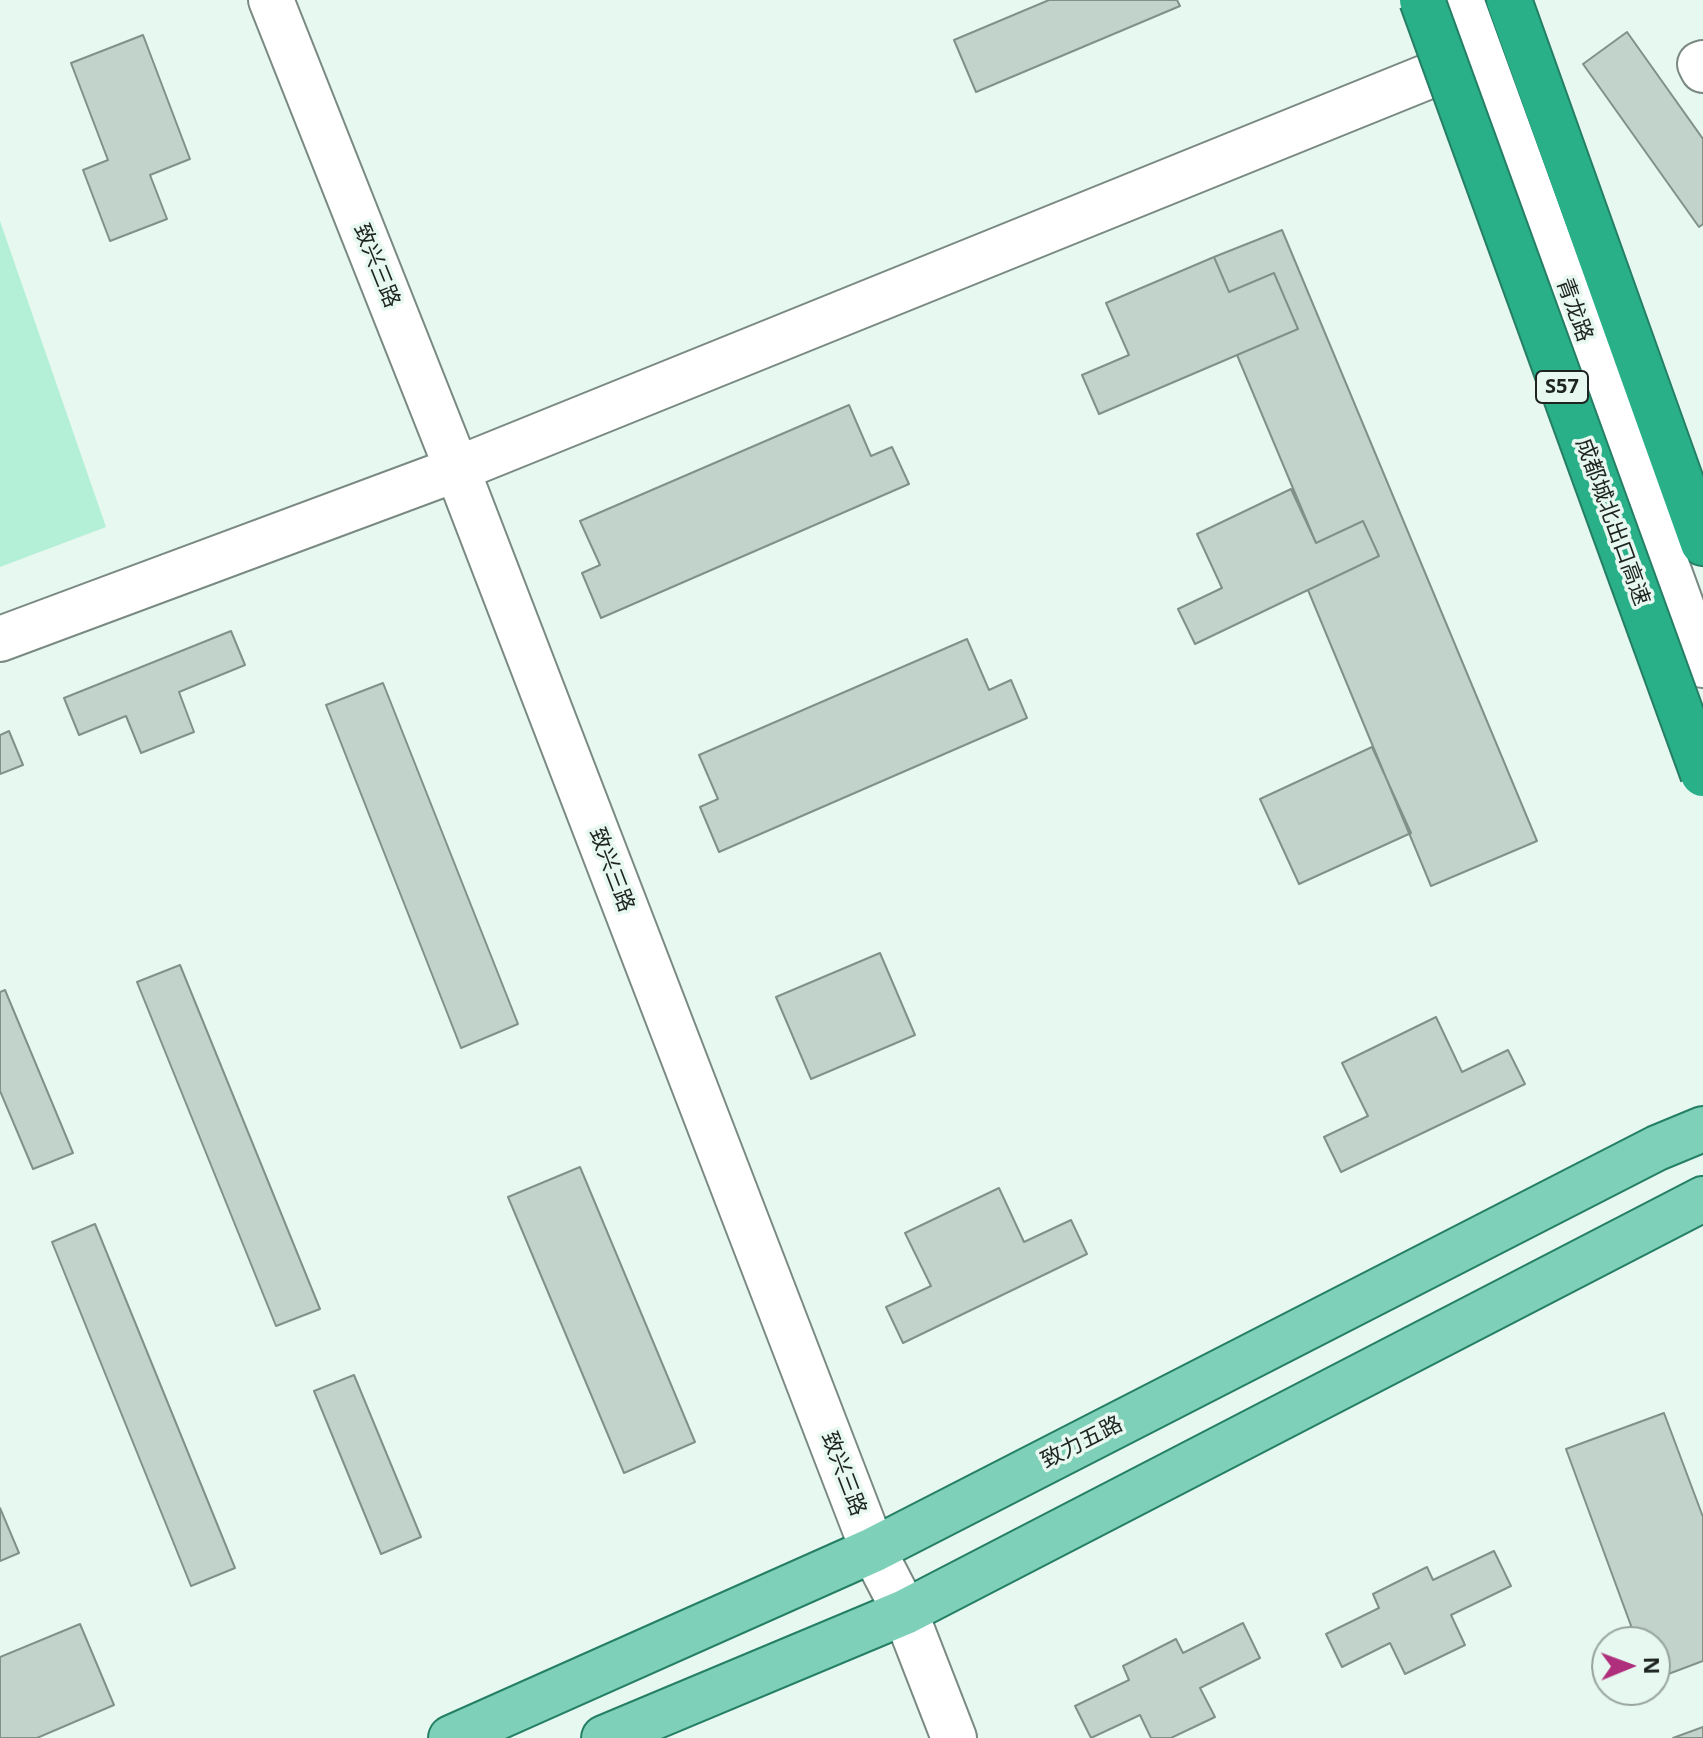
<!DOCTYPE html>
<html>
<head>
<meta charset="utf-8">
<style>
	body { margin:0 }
	#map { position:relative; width:1703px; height:1738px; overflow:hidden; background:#e7f8f0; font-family:"Noto Sans",sans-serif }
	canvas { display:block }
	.north { position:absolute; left:1591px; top:1626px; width:80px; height:80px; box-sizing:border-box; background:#e7f8f0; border:2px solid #97a39e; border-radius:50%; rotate:89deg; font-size:22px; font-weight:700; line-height:32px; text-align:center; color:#1e2422 }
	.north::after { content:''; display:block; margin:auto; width:28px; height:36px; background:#b02f7c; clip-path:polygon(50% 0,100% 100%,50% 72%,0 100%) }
</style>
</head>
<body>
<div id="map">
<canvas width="1703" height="1738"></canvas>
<div class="north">N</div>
</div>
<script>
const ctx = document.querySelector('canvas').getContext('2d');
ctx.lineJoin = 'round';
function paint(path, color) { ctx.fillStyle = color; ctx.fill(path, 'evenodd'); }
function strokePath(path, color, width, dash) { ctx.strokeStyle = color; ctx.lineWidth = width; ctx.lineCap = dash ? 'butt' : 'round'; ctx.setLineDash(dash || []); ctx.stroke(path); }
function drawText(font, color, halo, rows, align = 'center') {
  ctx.font = font + ' "Noto Sans","Noto Sans SC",sans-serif'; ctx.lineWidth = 7; ctx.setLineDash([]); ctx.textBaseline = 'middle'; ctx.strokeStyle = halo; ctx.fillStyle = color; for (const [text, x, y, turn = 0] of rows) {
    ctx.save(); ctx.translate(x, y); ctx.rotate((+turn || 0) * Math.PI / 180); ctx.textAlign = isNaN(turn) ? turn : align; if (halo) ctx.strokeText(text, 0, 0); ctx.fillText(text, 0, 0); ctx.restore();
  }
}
const green = new Path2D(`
	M0,221L106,527L0,567Z`);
const building = new Path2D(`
	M1049,0H1177L1180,6L976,92L954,40Z
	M1627,32L1703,139V224L1699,227L1583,64Z
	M143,35L190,159L150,175L167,219L110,241L83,170L108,160L71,63Z
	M1282,230L1537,841L1431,886L1308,590L1379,556L1363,521L1316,543L1237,355L1298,329L1274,273L1229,292L1214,257Z
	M1214,257L1229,292L1274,273L1298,329L1099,414L1082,375L1129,355L1106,303Z
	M849,405L871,456L892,447L909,484L601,618L582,573L600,565L580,521Z
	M1291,489L1316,543L1363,521L1379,556L1195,644L1178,609L1222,588L1197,534Z
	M231,631L245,665L179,692L194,732L141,753L126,716L79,735L64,698Z
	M967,639L989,690L1011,680L1027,718L719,852L700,807L718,799L699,755Z
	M383,683L518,1024L461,1048L326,705Z
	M9,731L23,765L0,774V735Z
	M1372,747L1411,833L1299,884L1260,799Z
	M880,953L915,1035L811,1079L776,997Z
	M180,965L320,1309L276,1326L137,982Z
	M5,990L73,1153L33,1169L0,1091V992Z
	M1436,1017L1462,1072L1508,1050L1525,1084L1341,1172L1324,1137L1368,1116L1342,1063Z
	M580,1167L695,1442L624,1473L508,1197Z
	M999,1188L1024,1242L1071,1220L1087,1254L903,1343L886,1307L931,1286L905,1233Z
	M95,1224L235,1568L191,1586L52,1242Z
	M354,1375L421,1537L381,1554L314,1391Z
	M1664,1413L1703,1517V1661L1655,1679V1642H1637L1566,1449Z
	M0,1508L19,1553L0,1561Z
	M1494,1551L1511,1586L1451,1615L1465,1645L1405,1674L1390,1643L1342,1667L1326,1634L1379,1608L1373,1594L1427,1567L1433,1580Z
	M1243,1623L1260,1658L1200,1688L1215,1717L1171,1738H1151L1140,1715L1091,1738L1075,1706L1129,1680L1123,1666L1176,1639L1183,1653Z
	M80,1624L114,1705L37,1738H0V1657Z
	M1703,1727V1738H1673Z`);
const minor = new Path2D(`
	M271,0L457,469L873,1550L905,1612L954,1738
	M1461,0L1703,665
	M1703,63L1700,64L1703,70
	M0,639L457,469L1481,55`);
const major = new Path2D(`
	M451,1738L873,1550L1657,1148L1703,1129
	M604,1738L905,1612L1703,1199`);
const highway = new Path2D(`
	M1509,0L1703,543`);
const highwayBridge = new Path2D(`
	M1422,0L1703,774`);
const shields = [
	[1562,387,52]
];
const shieldNames = [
	["S57",1562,387]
];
const streetNames = [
	["致兴三路",376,266,68],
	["青龙路",1574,310,70],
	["成都城北出口高速",1612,522,70],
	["致兴三路",611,870,69],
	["致力五路",1082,1443,-27],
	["致兴三路",843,1474,69]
];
paint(green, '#b4efd8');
paint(building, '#c2d3cc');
strokePath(building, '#81918a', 2);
strokePath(minor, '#7a8a83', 48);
strokePath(major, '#257f65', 48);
strokePath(highway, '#257f65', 48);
strokePath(minor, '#fff', 44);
strokePath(major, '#7fd0b8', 44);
strokePath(highway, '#29b089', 44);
strokePath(highwayBridge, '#257f65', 48, []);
strokePath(highwayBridge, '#29b089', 44);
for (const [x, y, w] of shields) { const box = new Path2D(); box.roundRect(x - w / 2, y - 16, w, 32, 6); ctx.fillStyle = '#e7f8f0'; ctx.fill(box); strokePath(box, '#1e2422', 2); }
drawText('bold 20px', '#1e2422', null, shieldNames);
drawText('22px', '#1e2422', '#e7f8f0', streetNames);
</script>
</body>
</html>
